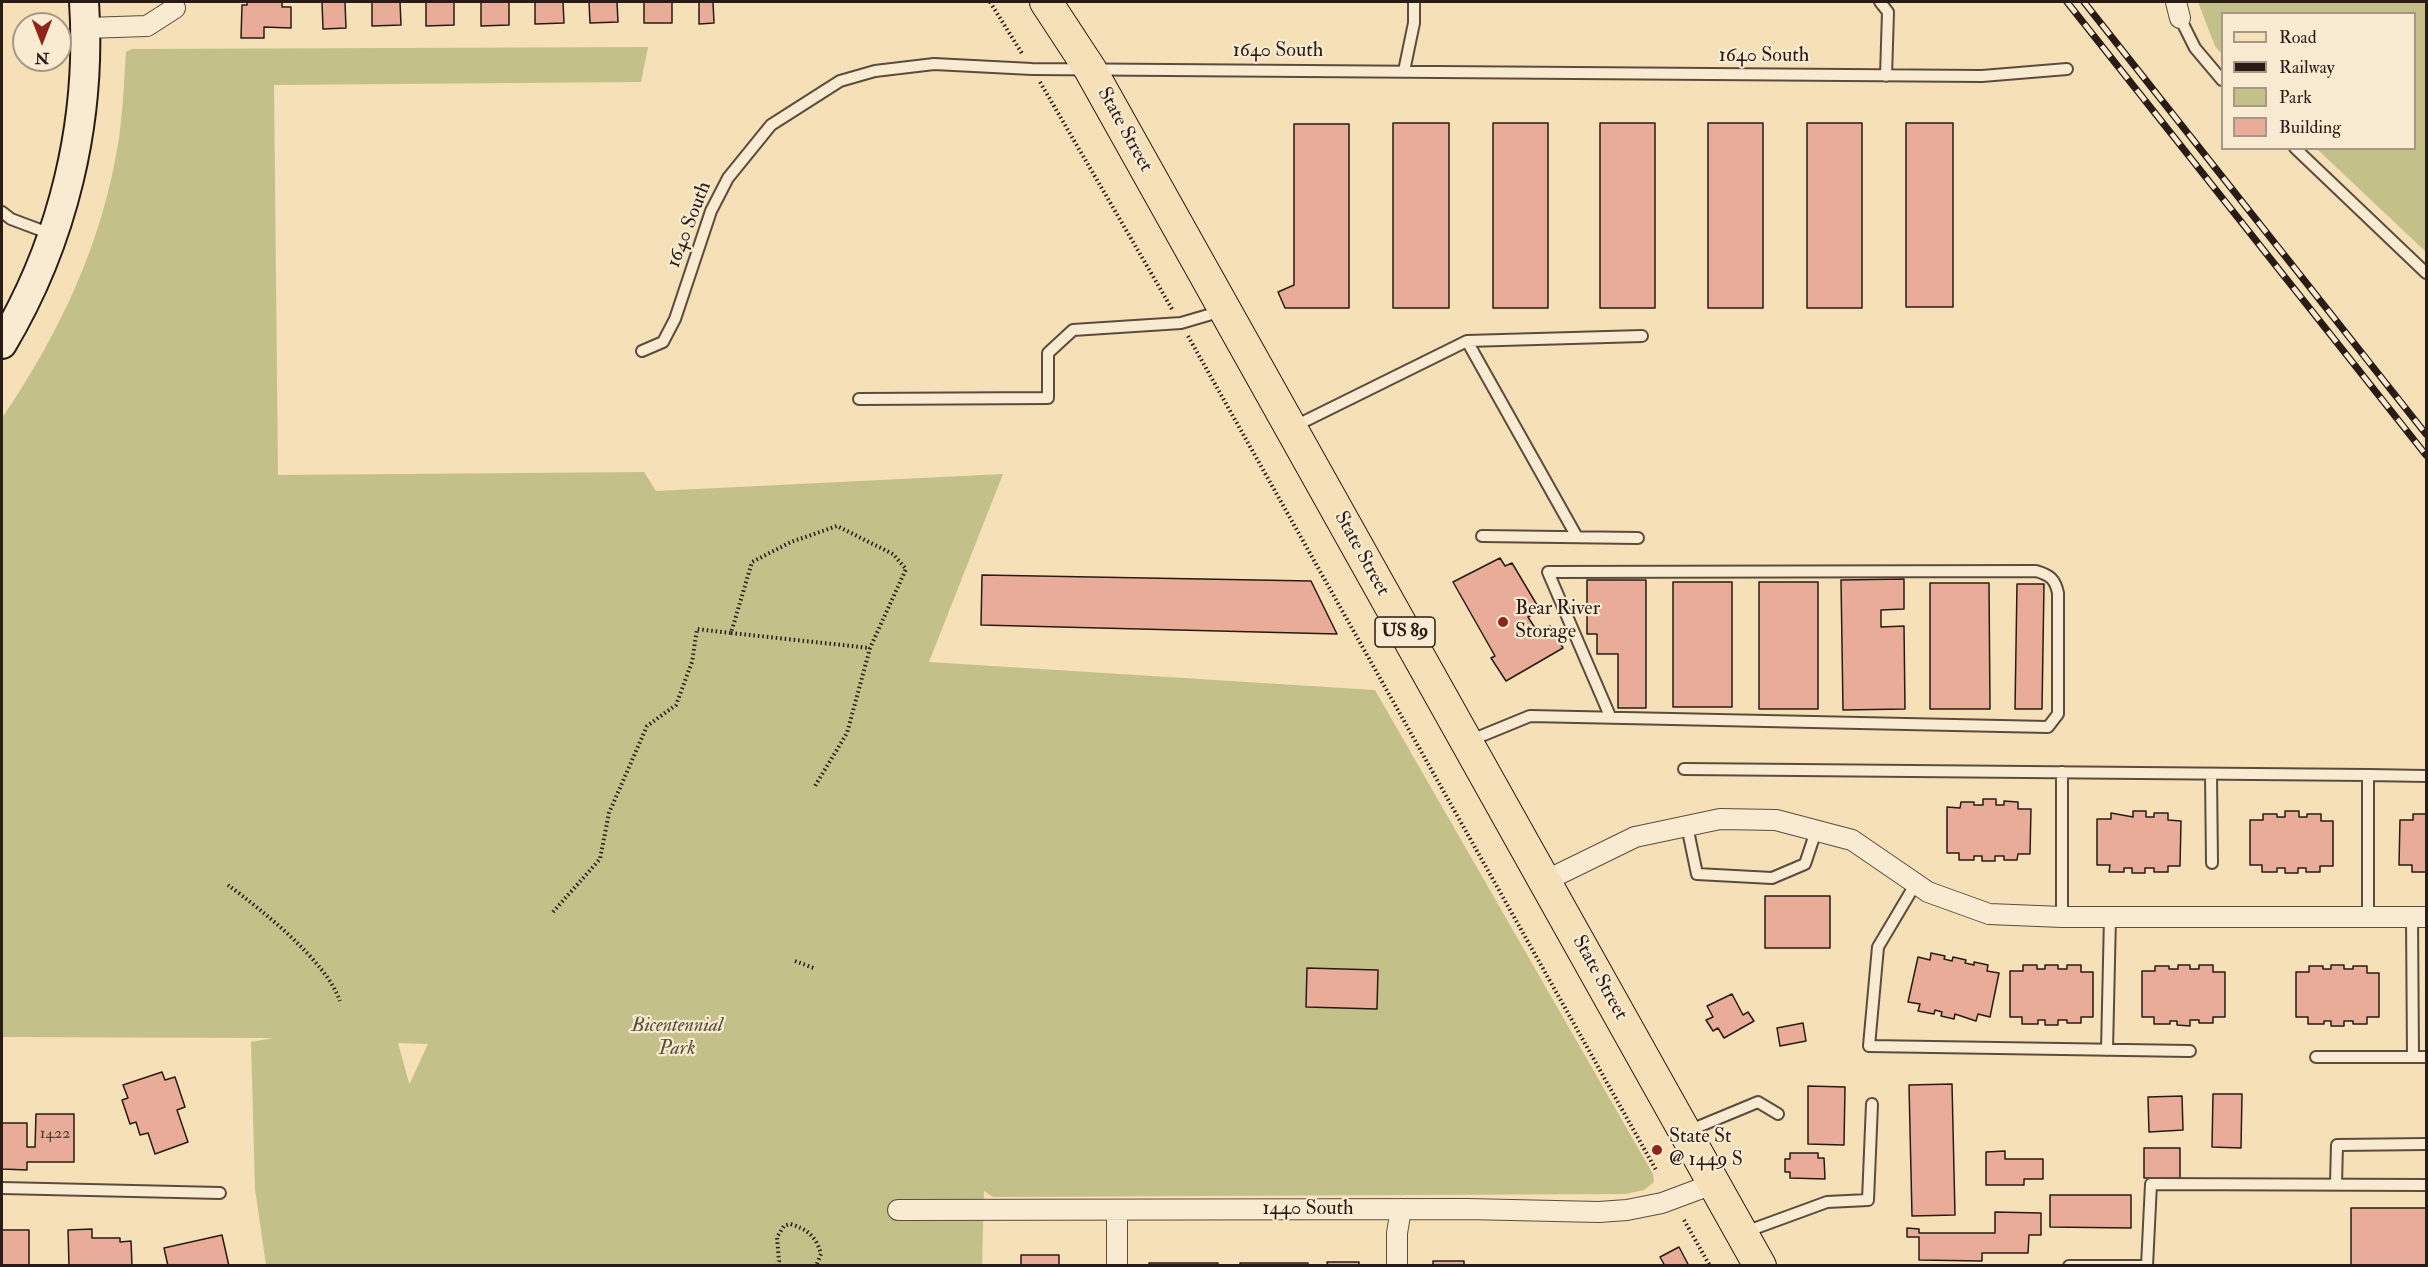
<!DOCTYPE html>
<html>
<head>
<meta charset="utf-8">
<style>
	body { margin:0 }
	#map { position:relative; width:2428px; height:1267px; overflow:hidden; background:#f6e0b8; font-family:"IM FELL Double Pica",serif }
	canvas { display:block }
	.frame { position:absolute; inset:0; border:3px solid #291b15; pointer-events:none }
	.legend { position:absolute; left:2221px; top:12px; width:195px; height:138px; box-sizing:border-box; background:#f9ebd1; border:2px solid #a69886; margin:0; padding:8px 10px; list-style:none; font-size:18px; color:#291b15 }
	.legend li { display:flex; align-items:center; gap:12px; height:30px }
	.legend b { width:30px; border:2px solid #a69886 }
	.north { position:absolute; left:12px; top:12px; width:60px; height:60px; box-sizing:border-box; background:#f9ebd1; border:2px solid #a69886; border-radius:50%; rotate:180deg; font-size:16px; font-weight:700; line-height:24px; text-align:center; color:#291b15 }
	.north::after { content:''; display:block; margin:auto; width:21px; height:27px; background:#8f2418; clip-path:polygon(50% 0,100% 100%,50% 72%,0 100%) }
</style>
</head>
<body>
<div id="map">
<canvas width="2428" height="1267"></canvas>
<div class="frame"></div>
<ul class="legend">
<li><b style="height:8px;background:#f6e0b8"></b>Road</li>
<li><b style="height:8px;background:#291b15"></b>Railway</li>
<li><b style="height:16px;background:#c4c089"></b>Park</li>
<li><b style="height:16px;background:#e9ac98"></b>Building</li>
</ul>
<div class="north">N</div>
</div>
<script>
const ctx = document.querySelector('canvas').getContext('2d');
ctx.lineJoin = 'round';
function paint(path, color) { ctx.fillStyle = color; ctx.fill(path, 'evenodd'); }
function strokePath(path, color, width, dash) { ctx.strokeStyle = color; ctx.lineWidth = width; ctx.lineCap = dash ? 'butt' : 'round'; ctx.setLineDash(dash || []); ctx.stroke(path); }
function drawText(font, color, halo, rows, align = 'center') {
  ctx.font = font + ' "IM FELL Double Pica",serif'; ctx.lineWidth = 4.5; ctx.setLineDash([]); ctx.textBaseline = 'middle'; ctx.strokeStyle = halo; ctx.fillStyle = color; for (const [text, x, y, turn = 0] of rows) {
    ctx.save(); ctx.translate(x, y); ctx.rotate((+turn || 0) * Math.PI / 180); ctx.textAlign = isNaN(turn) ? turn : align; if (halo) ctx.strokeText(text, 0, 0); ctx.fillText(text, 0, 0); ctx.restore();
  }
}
const green = new Path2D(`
	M2198,2H2426V252L2317,149L2414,148V14H2222V54L2215,46Z
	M648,47L641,82L274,85L278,475L644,472L656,491L1003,474L929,662L1375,690L1653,1174L1654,1182L1644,1190L1626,1194L993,1197L984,1191L982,1265H266L255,1189L251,1042L273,1038L2,1037V418C60,333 103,242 119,138C123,110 124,81 126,52L132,49ZM398,1043L428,1044L410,1083H409Z`);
const building = new Path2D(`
	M247,2H282V7H291V28L264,27V38H241L242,5H247Z
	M322,2H345L346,28L323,29Z
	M372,2H400L401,25L372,26Z
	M426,2H454V25L426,26Z
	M481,2H509V25L481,26Z
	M535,2H563L564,23L535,24Z
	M589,2H617L618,22L590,23Z
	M644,2H672V23H644Z
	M699,2H713L714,23L699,24Z
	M1393,123H1449V308H1393Z
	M1493,123H1548V308H1493Z
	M1600,123H1655V308H1600Z
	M1708,123H1763V308H1708Z
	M1807,123H1862V308H1807Z
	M1906,123H1953V307H1906Z
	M1294,124H1349V308H1285L1278,292L1294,285Z
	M1500,558L1505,566L1512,563L1540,610L1528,617L1537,631L1550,626L1563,648L1506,681L1491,658L1495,656L1453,582Z
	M982,575L1311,581L1337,634L981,625Z
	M1904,579V609L1881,610V627L1904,626L1905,709L1843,710L1841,580Z
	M1587,580H1646V708H1618V654H1597V634H1587Z
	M1673,582H1732V707H1673Z
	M1759,582H1818V709H1759Z
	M1930,583H1989L1990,709H1930Z
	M2017,584H2044L2042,709H2015Z
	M1983,799H1996V805H2004V801L2018,802V809H2031L2030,854H2018L2017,860H2004V856H1995V861H1982V856H1974V860H1959V853H1947V807L1960,808L1961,802H1974V805H1983Z
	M2133,811H2146V817H2154V813H2168V820L2181,821L2180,866H2168V872H2154V868H2145V873H2132V868H2124V872H2109L2110,865H2097V819H2111V813L2133,817Z
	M2285,811H2299V817H2307V814H2321V821H2333V866H2320V872H2306V868H2298V873H2285V868H2277V872H2262V865H2250V820H2263V814H2277V817H2285Z
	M2413,814H2426V872H2412V865H2399L2400,820H2413Z
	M1765,896H1830V948H1765Z
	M1931,953L1945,956L1944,959L1952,961L1953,957L1966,960L1965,963L1974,965V962L1988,965L1987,971L1999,973L1990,1017L1978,1014L1976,1021L1955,1014L1954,1019L1941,1016L1942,1012L1935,1010L1934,1014L1918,1011L1920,1004L1908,1002L1918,957L1930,960Z
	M2023,965H2037V969H2045V965H2058V969H2067V965H2081V972H2093V1017H2081V1023H2067V1020H2058V1025H2045V1020H2038V1024H2022V1017H2010V971H2023Z
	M2178,965H2190V969H2199V965H2213V972H2225V1017H2213V1023H2199V1020H2190V1026L2177,1025V1021H2170V1024H2154V1017H2142V971H2155V966H2169V969H2178Z
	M2331,965H2344V969H2353V966H2367V973H2379V1017H2367V1024H2353V1021H2344V1026H2331V1021H2324V1024H2308V1017H2296V972H2309V966H2323V969H2331Z
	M1307,968L1378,970L1377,1009L1306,1007Z
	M1732,994L1743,1015L1748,1012L1754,1021L1724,1038L1718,1028L1713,1031L1706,1020L1713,1017L1707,1006Z
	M1803,1023L1806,1041L1780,1046L1777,1028Z
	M162,1072L165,1080L175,1077L185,1107L177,1110L188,1142L155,1154L148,1133L140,1135L136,1122L130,1124L122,1100L128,1098L123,1085Z
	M1952,1084L1955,1215L1912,1216L1909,1085Z
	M1808,1086L1845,1087L1844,1145L1808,1144Z
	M2213,1094H2242L2241,1148L2212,1147Z
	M2182,1096L2183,1130L2149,1132L2148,1097Z
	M36,1114H74V1162H27V1170L2,1169V1123H27V1147H35Z
	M2144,1148H2180V1178H2144Z
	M2005,1151V1159H2043V1179H2024V1185H1986V1152Z
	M1790,1153H1818V1158H1824L1825,1179L1790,1178V1172H1785V1159H1790Z
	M2050,1195H2131V1228L2050,1227Z
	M2351,1208H2426V1266H2351Z
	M1995,1212L2041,1213V1235H2029L2028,1253H1982V1261L1919,1260V1237H1907V1228L1919,1229V1233H1995Z
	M92,1229V1238H120V1242L131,1241L132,1266H69L68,1230Z
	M2,1230H29V1266H2Z
	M222,1235L229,1266H168L164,1248Z
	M1679,1247L1689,1266H1665L1660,1257Z
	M1021,1255H1059V1266H1021Z
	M1433,1261H1464V1266H1433Z
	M1327,1262H1359V1266H1328Z
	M1149,1263H1218V1266H1149Z
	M1240,1263H1308V1266H1240Z`);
const path = new Path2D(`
	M990,2L1023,55
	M1040,82L1172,309
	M1188,336L1656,1170
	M731,633L870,648
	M228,885C263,911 326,961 340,1001
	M553,912L600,859L609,813L647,726L676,705L692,662L697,629L731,633L752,562L791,542L837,526L893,554L906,569L870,648L847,733L815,786
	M795,961L816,969
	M1684,1220L1710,1266
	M777,1266L779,1261L777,1237L784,1226L790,1224C807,1229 816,1236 821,1254L816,1266`);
const lane = new Path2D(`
	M1880,2L1888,12L1886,76
	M2180,18L2195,48L2222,80
	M1404,71L1414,23V2
	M2295,148L2426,273
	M2,212L11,219L51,234
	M642,351L663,342L675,319L711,211L728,178L771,125L840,81L875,71L934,64L1032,69L1982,76L2067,69
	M859,399L1048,398V353L1073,330L1181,323L1222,311
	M1293,427L1467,341
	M1482,536L1638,538
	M1577,537L1467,341L1642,336
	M1469,741L1530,716L2048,727L2058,714V593C2055,579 2050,575 2036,571L1548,572L1610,716
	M1684,769L2368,775V917
	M2062,772V917
	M2211,774L2212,863
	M2368,775L2426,776
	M1687,826L1697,874L1772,878L1805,864L1816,831
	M1916,883L1878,947L1869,1046L2190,1051
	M2412,917L2413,1057
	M2107,1050L2110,917
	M2316,1057H2426
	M1688,1131L1758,1102L1778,1114
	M2336,1184L2337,1145L2426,1144
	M2,1188L220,1193
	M1745,1232L1827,1202L1868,1200L1872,1104
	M2069,1266H2144
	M2147,1266L2151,1184L2426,1185`);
const street = new Path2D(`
	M2176,2L2180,18
	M86,28L147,26L175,8
	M1545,881L1635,837L1720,819L1776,820L1852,840L1928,892L1989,914L2062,917H2426
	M898,1210L1467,1209L1599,1212L1627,1210L1662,1203L1713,1184
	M1117,1210V1266
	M1397,1266V1233L1401,1209`);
const secondary = new Path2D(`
	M2,344C63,242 92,121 84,2`);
const primary = new Path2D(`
	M1046,2L1090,69L1760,1266`);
const rail = new Path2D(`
	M2067,2L2426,455
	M2084,2L2426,434`);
const markers = [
	[1503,622,6,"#8f2418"],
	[1657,1150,6,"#8f2418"]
];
const numberNames = [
	["1422",55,1135]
];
const shields = [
	[1405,632,60]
];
const shieldNames = [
	["US 89",1405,632]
];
const streetNames = [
	["1640 South",1278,52],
	["1640 South",1764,57],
	["State Street",1124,130,61],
	["1640 South",690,225,-69],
	["State Street",1361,554,61],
	["State Street",1599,978,61],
	["1440 South",1308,1210]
];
const poiNames = [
	["Bear River",1515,610],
	["Storage",1515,633],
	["State St",1669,1138],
	["@ 1449 S",1669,1161]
];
const parkNames = [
	["Bicentennial",677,1027],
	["Park",677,1050]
];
paint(green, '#c4c089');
paint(building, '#e9ac98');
strokePath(building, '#291b15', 1.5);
strokePath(lane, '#5c4c3e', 14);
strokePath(street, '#5c4c3e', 22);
strokePath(secondary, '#291b15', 32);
strokePath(primary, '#291b15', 34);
strokePath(path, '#291b15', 4, [1.5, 3]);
strokePath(lane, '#f9ebd1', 10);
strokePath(street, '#f9ebd1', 20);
strokePath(secondary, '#f9ebd1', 28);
strokePath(primary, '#f6e0b8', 32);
strokePath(rail, '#291b15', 7);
strokePath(rail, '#f9ebd1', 4.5, [14]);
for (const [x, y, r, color] of markers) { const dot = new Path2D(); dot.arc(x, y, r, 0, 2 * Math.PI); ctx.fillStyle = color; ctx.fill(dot); strokePath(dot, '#f9ebd1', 2); }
drawText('16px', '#593f36', null, numberNames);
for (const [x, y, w] of shields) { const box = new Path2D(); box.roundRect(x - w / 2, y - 15, w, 30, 4.5); ctx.fillStyle = '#f9ebd1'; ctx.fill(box); strokePath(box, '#291b15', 1.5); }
drawText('bold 18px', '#291b15', null, shieldNames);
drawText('20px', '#291b15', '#f9ebd1', streetNames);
drawText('20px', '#291b15', '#f9ebd1', poiNames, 'left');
drawText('italic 20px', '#584d38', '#f9ebd1', parkNames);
</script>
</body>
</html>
